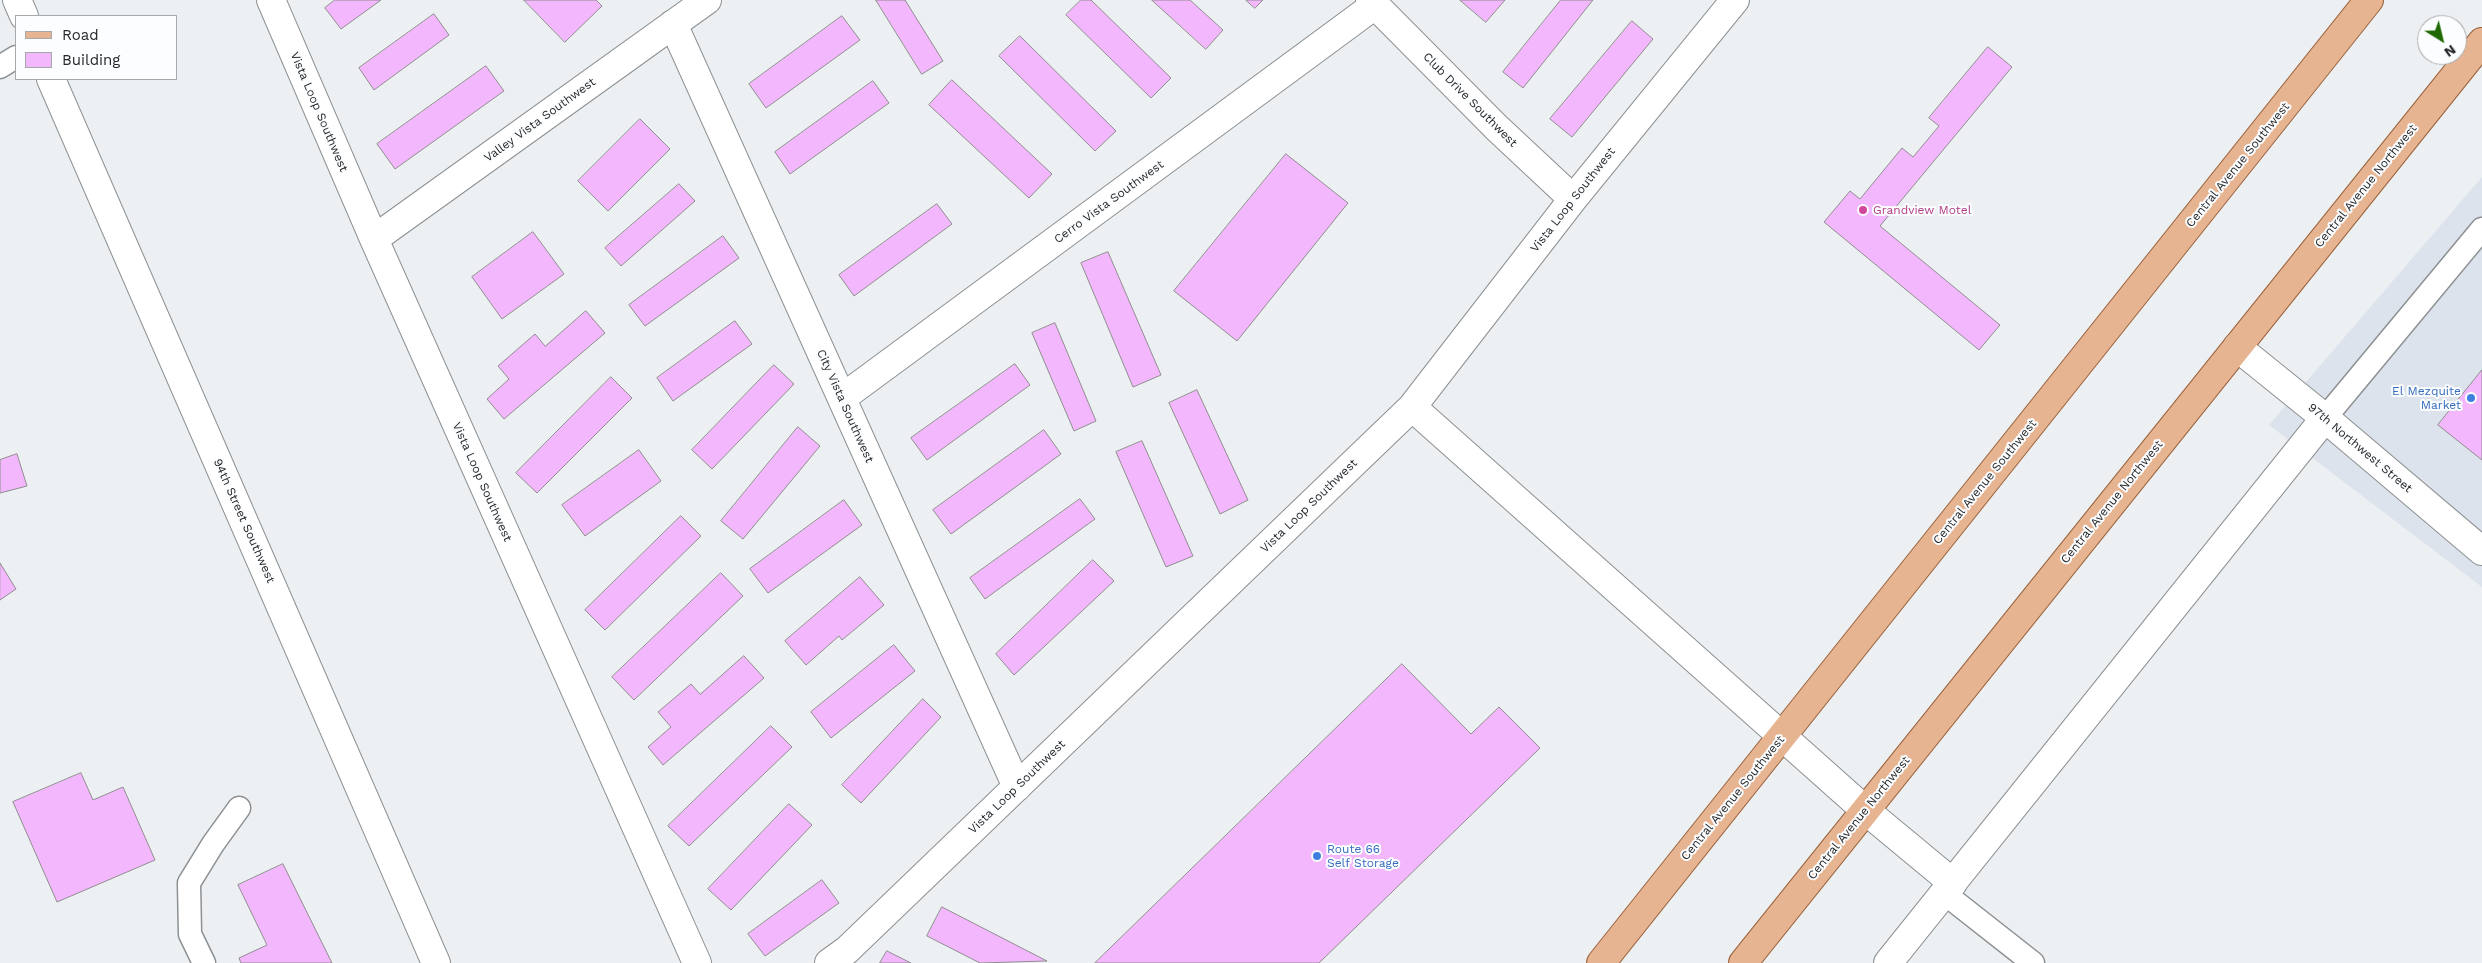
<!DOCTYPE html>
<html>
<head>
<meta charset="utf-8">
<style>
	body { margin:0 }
	#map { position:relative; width:2482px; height:963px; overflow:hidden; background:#edf0f2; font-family:"Work Sans",sans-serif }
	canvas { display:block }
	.legend { position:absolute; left:15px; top:15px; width:162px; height:65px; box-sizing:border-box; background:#fbfdff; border:1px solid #a6a8a9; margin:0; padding:6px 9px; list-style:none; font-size:15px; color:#272829 }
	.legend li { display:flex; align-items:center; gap:10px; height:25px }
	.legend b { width:25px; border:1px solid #a6a8a9 }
	.north { position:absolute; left:2417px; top:15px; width:50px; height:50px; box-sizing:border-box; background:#fbfdff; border:1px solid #a6a8a9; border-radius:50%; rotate:144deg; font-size:14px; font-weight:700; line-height:20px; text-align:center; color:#272829 }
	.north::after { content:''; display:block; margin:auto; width:18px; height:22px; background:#206902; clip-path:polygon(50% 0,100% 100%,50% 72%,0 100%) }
</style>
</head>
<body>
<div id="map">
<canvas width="2482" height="963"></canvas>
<ul class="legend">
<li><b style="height:6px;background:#e7b491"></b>Road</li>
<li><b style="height:14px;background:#f3b7fd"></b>Building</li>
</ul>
<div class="north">N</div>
</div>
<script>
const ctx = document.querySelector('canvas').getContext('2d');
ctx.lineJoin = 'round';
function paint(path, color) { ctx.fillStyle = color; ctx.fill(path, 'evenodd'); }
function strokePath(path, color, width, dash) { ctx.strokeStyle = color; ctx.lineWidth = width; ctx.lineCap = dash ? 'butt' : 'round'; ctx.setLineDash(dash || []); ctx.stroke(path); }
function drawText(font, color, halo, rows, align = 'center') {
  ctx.font = font + ' "Work Sans",sans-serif'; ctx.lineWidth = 4; ctx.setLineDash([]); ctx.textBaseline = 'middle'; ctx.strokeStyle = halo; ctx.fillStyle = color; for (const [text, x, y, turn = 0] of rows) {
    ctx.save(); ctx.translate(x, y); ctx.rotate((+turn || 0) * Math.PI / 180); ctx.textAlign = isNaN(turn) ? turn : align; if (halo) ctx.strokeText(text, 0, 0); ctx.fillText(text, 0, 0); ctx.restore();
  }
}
const built = new Path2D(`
	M2482,177V587L2269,425Z`);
const building = new Path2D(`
	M335,0H381L341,29L325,8Z
	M524,0H596L602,6L565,42Z
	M876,0H905L943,61L922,74Z
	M1081,0H1091L1171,78L1151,98L1066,15Z
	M1152,0H1190L1223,30L1206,49Z
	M1246,0H1263L1255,8Z
	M1460,0H1505L1486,22Z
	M1561,0H1593L1523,88L1503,72Z
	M434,14L449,35L374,90L359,68Z
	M842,16L860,40L766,108L749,84Z
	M1632,21L1653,39L1572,137L1550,119Z
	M1020,36L1116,131L1095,151L999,56Z
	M1988,47L2012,67L1880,226L2000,325L1979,350L1824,222L1850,191L1860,199L1902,148L1913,157L1939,126L1929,118Z
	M486,66L504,91L395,169L377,144Z
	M952,80L1052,174L1029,198L929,105Z
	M873,81L889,103L790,174L775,152Z
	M640,119L670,149L608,211L578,181Z
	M1286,154L1348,203L1237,341L1174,291Z
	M679,184L695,201L621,266L605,248Z
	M937,204L952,224L854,296L839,275Z
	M533,232L564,274L502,319L472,277Z
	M723,236L739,258L645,326L629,305Z
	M1108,252L1161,375L1133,387L1081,263Z
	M586,311L605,333L504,419L487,399L509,379L498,366L535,334L545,346Z
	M735,321L752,344L673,401L657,378Z
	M1055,323L1096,421L1074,431L1032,333Z
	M1015,364L1030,385L927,460L911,438Z
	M774,365L794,384L712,469L692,450Z
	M2482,370V460L2438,425Z
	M611,377L632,398L537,493L516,473Z
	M1197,390L1248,500L1220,514L1169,403Z
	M798,427L820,446L743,539L721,521Z
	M1044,430L1061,454L951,534L933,510Z
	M1142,441L1193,556L1166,567L1116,452Z
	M639,450L661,481L585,536L562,505Z
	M17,454L27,486L0,493V460Z
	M1080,499L1095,519L985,599L970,578Z
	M844,500L862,525L768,593L750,569Z
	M681,516L701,536L605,630L585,610Z
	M1093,560L1114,581L1014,675L996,654Z
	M0,563L16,589L0,600Z
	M721,573L743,596L634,700L612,677Z
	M860,577L884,605L842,640L839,636L806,665L785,641Z
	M894,645L915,671L831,738L811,712Z
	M744,656L764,678L663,765L648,747L671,727L658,712L691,684L700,694Z
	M1402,664L1471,734L1499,707L1540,748L1319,963H1095Z
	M923,699L941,717L861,803L842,785Z
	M771,726L792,747L689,846L668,826Z
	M81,773L93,800L123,787L155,860L57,902L13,802Z
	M789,804L812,825L731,910L708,889Z
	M283,864L332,963H241L239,958L267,945L238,885Z
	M822,880L839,903L765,956L748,934Z
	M942,907L1047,961L980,963L927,936Z
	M887,951L911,963H880Z`);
const service = new Path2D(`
	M0,67L16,57
	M2325,418L2482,229
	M1944,893L2033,963
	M204,963L190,934L189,883L213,844L239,808`);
const minor = new Path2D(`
	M17,0L24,16
	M271,0L374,239L697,963
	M1370,0L1497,128L1573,199
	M673,24L1017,787
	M51,79L436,963
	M374,239L707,0
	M2237,347L2325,418L2482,551
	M842,398L1375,5
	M1412,407L1865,810L1953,883
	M829,963L847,950L1412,407L1573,199L1735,0
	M1888,963L2325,418`);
const primary = new Path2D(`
	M1601,963L2369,0
	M1743,963L2482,42`);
const markers = [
	[1863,210,5,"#d1479c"],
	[2471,398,5,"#3f7fe0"],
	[1317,856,5,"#3f7fe0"]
];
const streetNames = [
	["Club Drive Southwest",1470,100,45],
	["Vista Loop Southwest",319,112,67],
	["Valley Vista Southwest",540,120,-36],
	["Central Avenue Southwest",2238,165,-51],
	["Central Avenue Northwest",2366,186,-51],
	["Vista Loop Southwest",1573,200,-52],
	["Cerro Vista Southwest",1109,202,-36],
	["City Vista Southwest",845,406,66],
	["97th Northwest Street",2360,448,40],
	["Vista Loop Southwest",482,482,66],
	["Central Avenue Southwest",1985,482,-51],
	["Central Avenue Northwest",2112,502,-51],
	["Vista Loop Southwest",1309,506,-44],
	["94th Street Southwest",244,521,66],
	["Vista Loop Southwest",1017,787,-44],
	["Central Avenue Southwest",1733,798,-51],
	["Central Avenue Northwest",1859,818,-51]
];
const hotelNames = [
	["Grandview Motel",1873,210]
];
const shopNames = [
	["El Mezquite",2461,391],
	["Market",2461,405],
	["Route 66",1327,849,"left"],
	["Self Storage",1327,863,"left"]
];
paint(built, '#dce3ec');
paint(building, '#f3b7fd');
strokePath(building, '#8f8d8f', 1);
strokePath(service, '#8d9092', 25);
strokePath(minor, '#8d9092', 30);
strokePath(primary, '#99623d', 30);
strokePath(service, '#fff', 22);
strokePath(minor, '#fff', 28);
strokePath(primary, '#e7b491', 28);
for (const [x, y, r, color] of markers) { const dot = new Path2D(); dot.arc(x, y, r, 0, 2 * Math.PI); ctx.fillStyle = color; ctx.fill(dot); strokePath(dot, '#fbfdff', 2); }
drawText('12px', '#272829', '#fbfdff', streetNames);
drawText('12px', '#b23c85', '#fbfdff', hotelNames, 'left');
drawText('12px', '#366cbe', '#fbfdff', shopNames, 'right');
</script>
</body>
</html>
